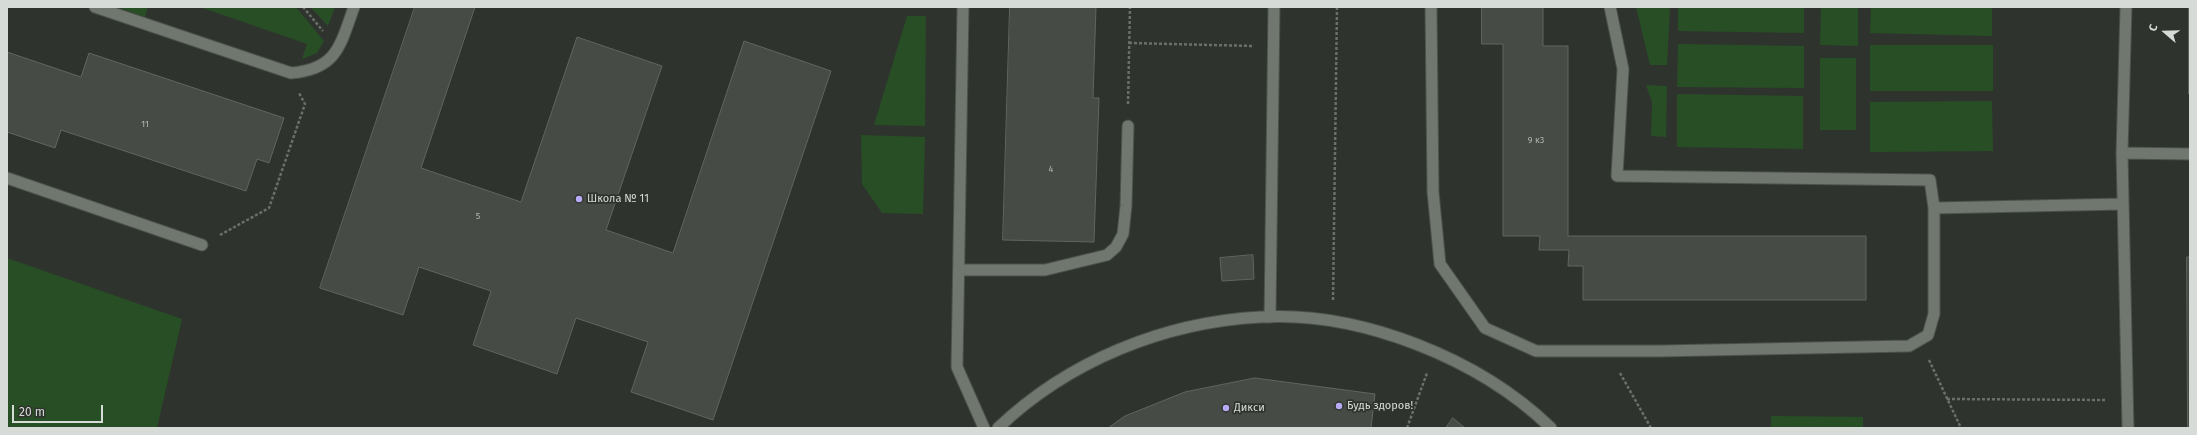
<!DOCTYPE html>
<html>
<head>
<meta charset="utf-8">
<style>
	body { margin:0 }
	#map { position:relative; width:2197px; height:435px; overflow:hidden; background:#2e342d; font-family:"Fira Sans",sans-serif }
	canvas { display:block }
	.frame { position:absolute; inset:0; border:8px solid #d7dbd7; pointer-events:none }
	.north { position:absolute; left:2145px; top:12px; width:40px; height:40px; -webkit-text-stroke:3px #2e342d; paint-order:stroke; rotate:290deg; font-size:11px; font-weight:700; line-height:16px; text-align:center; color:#d7dbd7 }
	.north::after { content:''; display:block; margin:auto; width:14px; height:18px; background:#d7dbd7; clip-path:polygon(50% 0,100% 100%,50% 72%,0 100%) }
	.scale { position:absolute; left:12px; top:405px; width:91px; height:18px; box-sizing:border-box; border:2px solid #d7dbd7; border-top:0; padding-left:5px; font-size:12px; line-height:14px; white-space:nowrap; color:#d7dbd7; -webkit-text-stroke:3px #2e342d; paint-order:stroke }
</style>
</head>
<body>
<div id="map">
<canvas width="2197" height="435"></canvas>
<div class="frame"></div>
<div class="north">С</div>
<div class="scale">20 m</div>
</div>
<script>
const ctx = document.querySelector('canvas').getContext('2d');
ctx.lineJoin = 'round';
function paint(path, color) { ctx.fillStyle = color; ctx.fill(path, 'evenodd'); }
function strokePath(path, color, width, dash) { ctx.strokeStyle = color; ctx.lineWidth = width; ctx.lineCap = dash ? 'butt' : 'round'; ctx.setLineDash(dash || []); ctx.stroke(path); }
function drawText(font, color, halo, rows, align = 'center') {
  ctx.font = font + ' "Fira Sans",sans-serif'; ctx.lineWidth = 3.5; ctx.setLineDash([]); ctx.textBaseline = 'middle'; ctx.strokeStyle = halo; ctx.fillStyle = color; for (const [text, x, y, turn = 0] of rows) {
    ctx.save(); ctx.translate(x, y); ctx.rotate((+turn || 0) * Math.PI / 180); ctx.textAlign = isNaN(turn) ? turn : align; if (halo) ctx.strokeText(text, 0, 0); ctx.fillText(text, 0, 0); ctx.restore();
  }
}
const green = new Path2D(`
	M117,7H148L145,17Z
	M200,7H296L324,41L317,53L302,59L307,44Z
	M310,7H335L328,26Z
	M1636,7H1670L1667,65H1650Z
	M1678,7H1804V33L1678,31Z
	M1821,7H1858V46L1820,45Z
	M1871,7H1992V36L1870,33Z
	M907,16H926L925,126L874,125Z
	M1678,44L1804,46V88L1677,87Z
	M1870,45H1993V91H1870Z
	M1820,58H1856V130H1820Z
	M1646,85L1667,86L1666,137L1651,136L1652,102Z
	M1677,94L1803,96V149L1677,147Z
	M1992,101L1993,151L1870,152V102Z
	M861,135L925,137L923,214L882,213L862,184Z
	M7,258L182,319L157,428H7Z
	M1771,416L1863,417V428H1771Z`);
const building = new Path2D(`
	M415,7H475L421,168L521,202L577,37L662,66L606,230L673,253L744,41L831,71L713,420L631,392L648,342L576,318L557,374L473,345L491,291L419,267L403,315L320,288Z
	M1010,7H1096L1093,98H1099L1094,242L1003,240Z
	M1482,7H1543V46H1568V236H1866V300H1583V266H1568L1569,250H1539L1540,236H1503V44H1482Z
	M2189,7H2190V94H2189Z
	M7,52L81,77L89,53L284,118L269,163L257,159L246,191L61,130L55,148L7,132Z
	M1253,255L1254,279L1222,281L1220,258Z
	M2187,257H2190V428H2188Z
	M1255,378L1375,394L1371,428H1108L1125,416L1185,392Z
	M1453,418L1465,428H1446Z`);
const path = new Path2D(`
	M303,7L323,31
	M1129,43L1253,46
	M1128,104L1130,7
	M220,235L269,208L305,104L299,93
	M1333,300L1337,7
	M1929,360L1961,428
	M1620,373L1651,428
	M1947,399L2107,400
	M1407,428L1427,373`);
const service = new Path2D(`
	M95,7L291,73C337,69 340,46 354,7
	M1431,7L1433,192L1440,264L1485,328L1536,351H1660L1909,346L1928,335L1934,314V208L1930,180L1617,176L1623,69L1610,7
	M2126,7L2122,153L2128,428
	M2122,153L2190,154
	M7,178L202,245
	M1934,208L2123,204
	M959,270H1045L1107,255L1116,247L1123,234L1126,206L1128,126`);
const minor = new Path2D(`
	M963,7L957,367L984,428
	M1270,317L1274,7
	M998,428C1068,361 1164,322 1261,317C1361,311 1480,359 1551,428`);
const markers = [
	[579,199,4,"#b9aaf7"],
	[1339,406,4,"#b9aaf7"],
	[1226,408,4,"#b9aaf7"]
];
const numberNames = [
	["11",145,124],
	["9 к3",1536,140],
	["4",1051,169],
	["5",478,216]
];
const poiNames = [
	["Школа № 11",587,199],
	["Будь здоров!",1347,406],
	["Дикси",1234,408]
];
paint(green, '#284e25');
paint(building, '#464c45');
strokePath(building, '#5f665e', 1);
strokePath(service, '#4c514c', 13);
strokePath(minor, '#4c514c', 13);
strokePath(path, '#6a6f69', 2.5, [3, 2]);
strokePath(service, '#70776f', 11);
strokePath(minor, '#70776f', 11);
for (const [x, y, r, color] of markers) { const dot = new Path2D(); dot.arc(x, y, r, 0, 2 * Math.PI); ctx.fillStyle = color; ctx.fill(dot); strokePath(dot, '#2e342d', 1.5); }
drawText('9px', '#b3b7b2', null, numberNames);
drawText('11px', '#d7dbd7', '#2e342d', poiNames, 'left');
</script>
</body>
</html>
